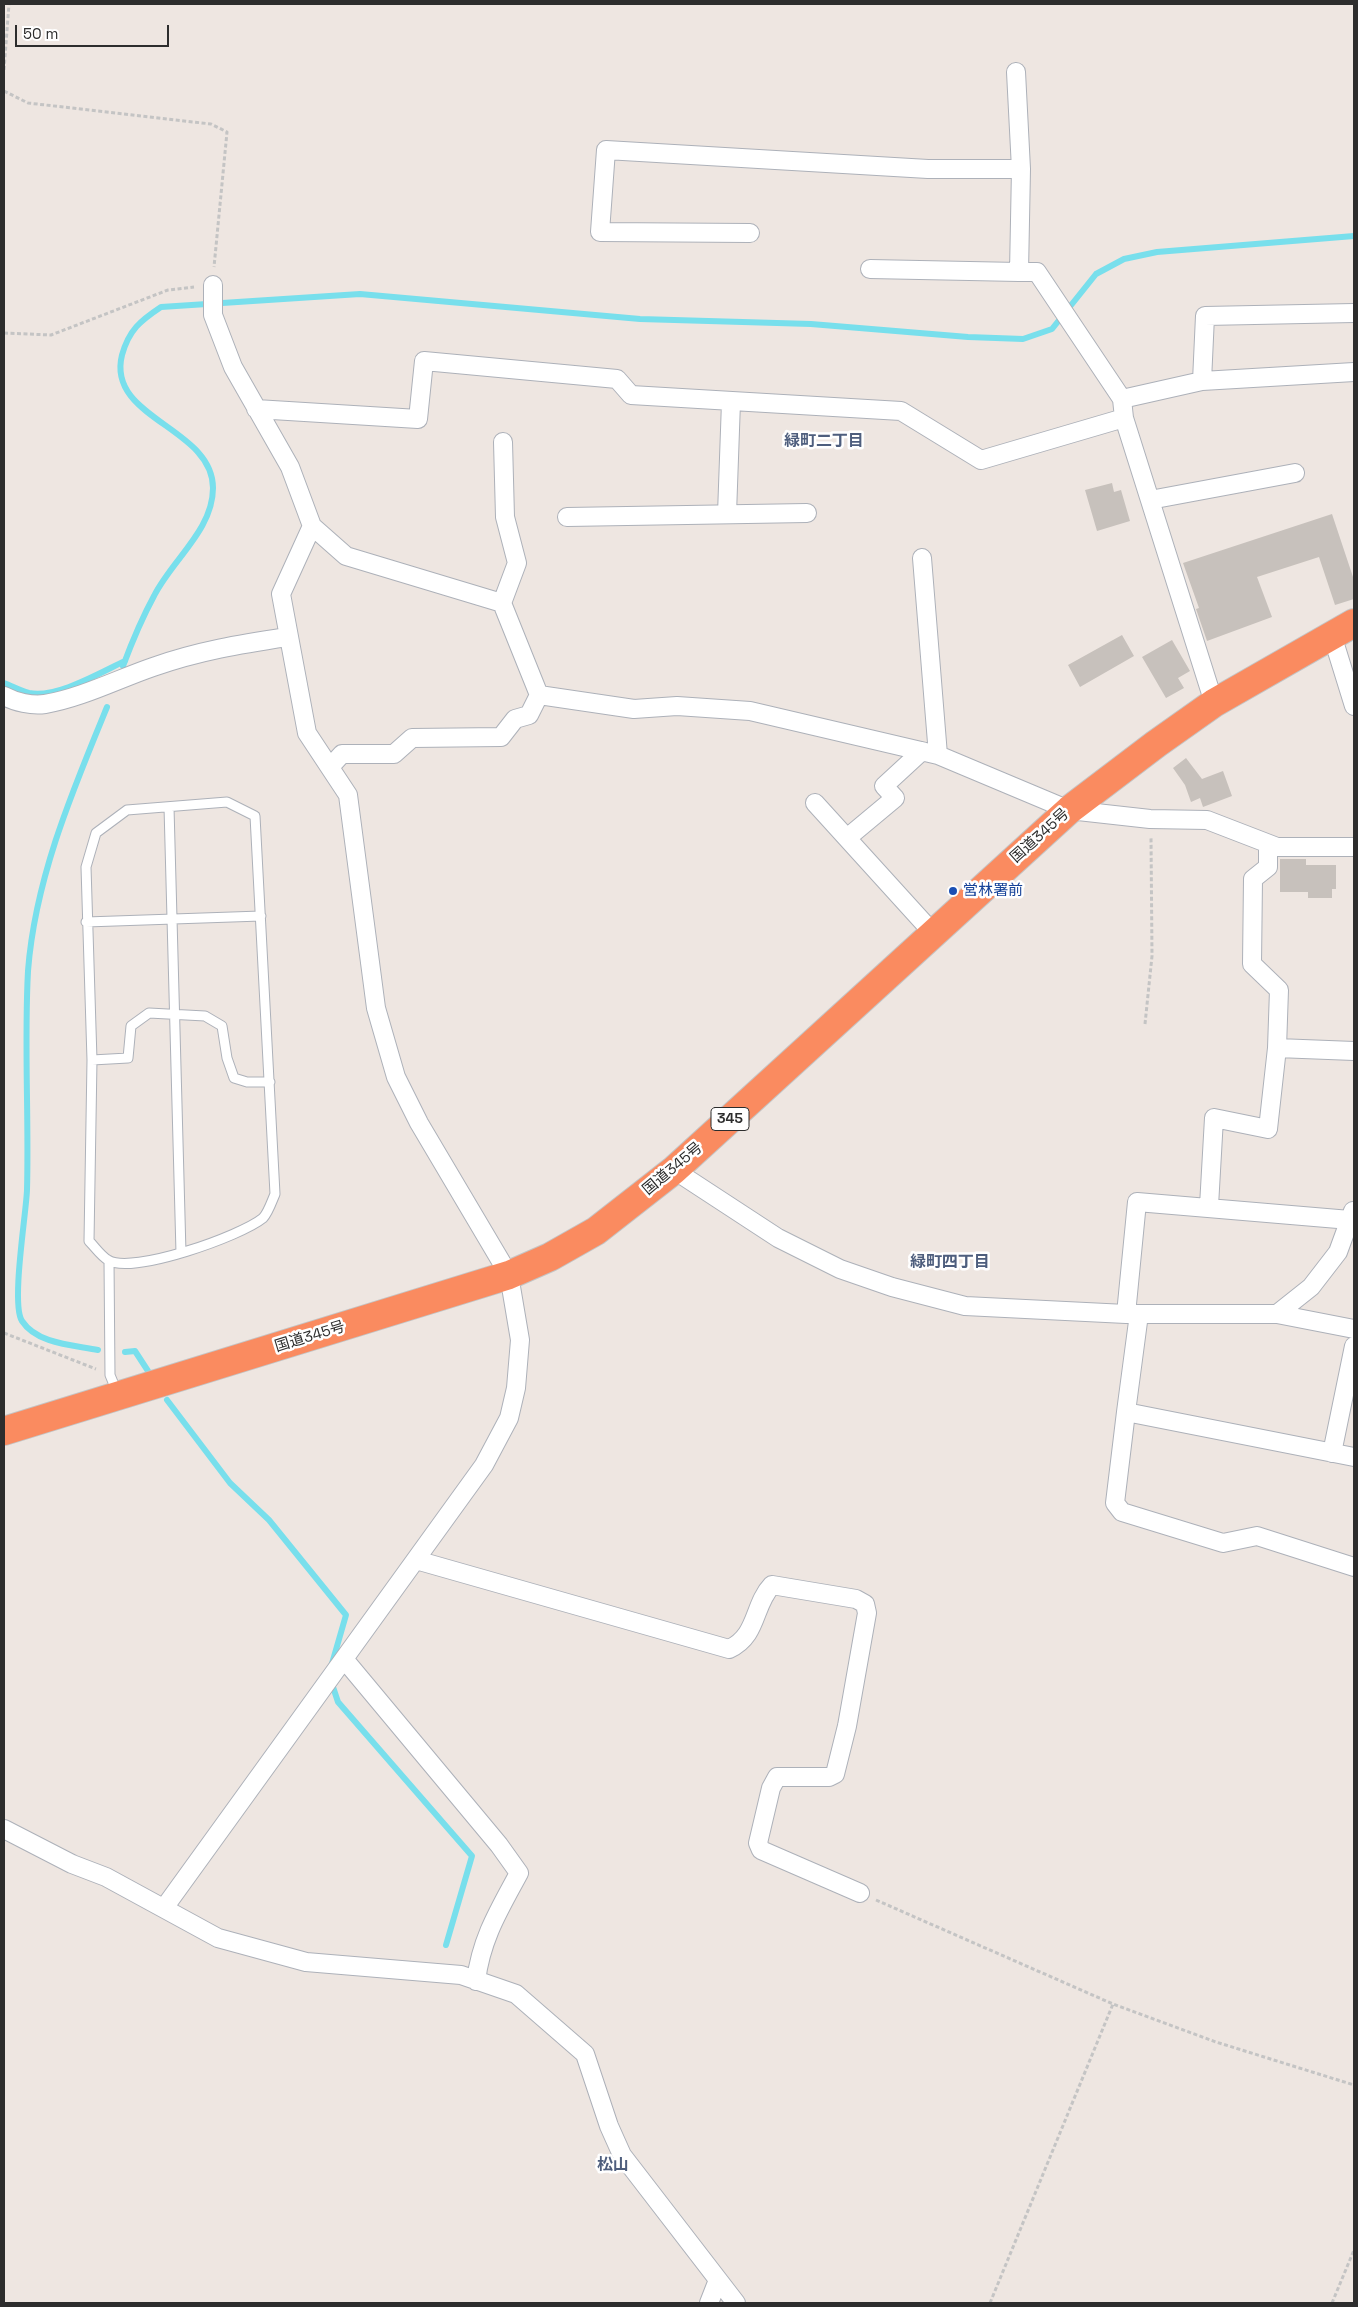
<!DOCTYPE html>
<html>
<head>
<meta charset="utf-8">
<style>
	body { margin:0 }
	#map { position:relative; width:1358px; height:2307px; overflow:hidden; background:#eee6e1; font-family:"Space Grotesk",sans-serif }
	canvas { display:block }
	.frame { position:absolute; inset:0; border:5px solid #2d2d2d; pointer-events:none }
	.scale { position:absolute; left:15px; top:25px; width:154px; height:22px; box-sizing:border-box; border:2px solid #2d2d2d; border-top:0; padding-left:6px; font-size:15px; line-height:18px; white-space:nowrap; color:#2d2d2d; -webkit-text-stroke:4px #fff; paint-order:stroke }
</style>
</head>
<body>
<div id="map">
<canvas width="1358" height="2307"></canvas>
<div class="frame"></div>
<div class="scale">50 m</div>
</div>
<script>
const ctx = document.querySelector('canvas').getContext('2d');
ctx.lineJoin = 'round';
function strokePath(path, color, width, dash) { ctx.strokeStyle = color; ctx.lineWidth = width; ctx.lineCap = dash ? 'butt' : 'round'; ctx.setLineDash(dash || []); ctx.stroke(path); }
function paint(path, color) { ctx.fillStyle = color; ctx.fill(path, 'evenodd'); }
function drawText(font, color, halo, rows, align = 'center') {
  ctx.font = font + ' "Space Grotesk","Noto Sans JP",sans-serif'; ctx.lineWidth = 5; ctx.setLineDash([]); ctx.textBaseline = 'middle'; ctx.strokeStyle = halo; ctx.fillStyle = color; for (const [text, x, y, turn = 0] of rows) {
    ctx.save(); ctx.translate(x, y); ctx.rotate((+turn || 0) * Math.PI / 180); ctx.textAlign = isNaN(turn) ? turn : align; if (halo) ctx.strokeText(text, 0, 0); ctx.fillText(text, 0, 0); ctx.restore();
  }
}
const stream = new Path2D(`
	M123,666C132,642 142,618 154,596C172,560 213,530 213,488C213,427 106,419 122,355C129,330 140,321 161,307L360,294L640,319L811,324L968,337L1023,339L1052,329L1096,274L1124,259L1157,252L1354,236
	M4,683C12,686 21,691 29,693C56,699 101,672 125,661
	M98,1350C73,1345 37,1344 22,1321C11,1304 26,1215 27,1190C29,1117 24,1044 28,971C35,879 72,792 107,707
	M125,1352L135,1351L148,1371
	M167,1400L230,1483L269,1520L346,1615L331,1667
	M331,1681L338,1702L472,1856L446,1945`);
const building = new Path2D(`
	M1112,483L1114,492L1121,490L1130,521L1097,531L1085,490Z
	M1332,514L1354,580V599L1335,605L1319,557L1257,577L1272,617L1207,641L1196,609L1199,608L1183,563Z
	M1122,635L1134,656L1080,687L1068,665Z
	M1172,640L1190,671L1178,678L1184,688L1166,698L1142,657Z
	M1186,758L1202,779L1223,771L1232,796L1203,807L1200,798L1191,802L1185,785L1173,768Z
	M1280,859H1306V865H1336V889H1332V898H1308V892H1280Z`);
const path = new Path2D(`
	M4,70L9,4
	M4,91L28,103L211,124L227,132L214,267
	M4,333L51,335L168,290L194,287
	M1145,1024L1152,956L1151,837
	M4,1333L96,1369
	M876,1900L1113,2004L1216,2042L1354,2085
	M990,2303L1113,2004
	M1332,2303L1354,2250`);
const lane = new Path2D(`
	M227,802L255,816L275,1194C272,1201 268,1213 263,1218C241,1236 132,1275 108,1260C101,1256 95,1247 89,1241L92,1060L86,867L96,833L127,810Z
	M169,807L181,1253
	M86,922L261,916
	M92,1060L128,1058L131,1026L149,1013L205,1016L222,1026L227,1058L234,1078L247,1082H270
	M109,1261L110,1375L117,1392`);
const street = new Path2D(`
	M1016,72L1021,169
	M750,233L600,232L606,150L928,169H1021L1019,272H1037L1122,399L1124,418
	M870,269L1019,272
	M1202,381L1205,316L1354,313
	M1122,399L1202,381L1354,372
	M256,409L418,419L424,361L617,379L631,395L901,411L981,460L1124,418L1214,703
	M1150,500L1295,473
	M727,514L731,402
	M567,517L807,513
	M312,526L346,556L502,603L539,695
	M922,558L938,755
	M502,603L517,563L505,517L503,442
	M1332,635L1354,706
	M4,696C15,702 32,706 45,704C81,698 118,679 153,667C198,651 241,644 287,637
	M330,767L342,754H394L412,738L501,737L515,719L529,715L539,695L634,709L677,706L750,711L938,755L1069,810L1150,819L1207,820L1277,847H1354
	M815,803L933,933
	M847,838L895,798L884,786L922,751
	M1268,844V867L1253,879L1252,964L1279,990L1277,1048L1354,1051
	M674,1170L778,1238L840,1269L892,1287L965,1306L1126,1314H1277L1354,1329
	M1209,1206L1214,1118L1268,1129L1277,1048
	M1126,1314L1137,1202L1350,1220
	M1139,1314L1126,1412L1354,1457
	M1277,1314L1311,1287L1338,1252L1353,1211
	M1126,1412L1115,1503L1122,1512L1223,1543L1257,1536L1354,1567
	M1332,1453L1354,1346
	M416,1560L729,1649C758,1636 753,1605 772,1585L856,1599L865,1604L867,1613L847,1726L835,1774L829,1777H777L771,1788L758,1843L761,1850L860,1893
	M344,1659L499,1845L519,1873C499,1910 481,1939 476,1981
	M4,1829L72,1864L106,1877L218,1938L306,1962L461,1975L516,1994L585,2054L609,2126L622,2155L736,2303
	M164,1908L484,1465L509,1418L516,1388L520,1340L509,1275L419,1123L396,1077L376,1008L348,795L307,733L281,594L312,526L290,467L233,367L213,315V285
	M709,2303L718,2280`);
const highway = new Path2D(`
	M4,1431L509,1275L550,1257L596,1231L674,1170L1069,810L1156,744L1214,703L1354,623`);
const markers = [
	[953,891,5,"#1a4fb4"]
];
const shields = [
	[730,1119,38]
];
const shieldNames = [
	["345",730,1119]
];
const streetNames = [
	["国道345号",1040,836,-42],
	["国道345号",673,1169,-40],
	["国道345号",310,1337,-17]
];
const transitNames = [
	["営林署前",963,891]
];
const neighbourhoodNames = [
	["緑町二丁目",824,442],
	["緑町四丁目",950,1263],
	["松山",613,2166]
];
strokePath(stream, '#78dfec', 6);
paint(building, '#c7c1bc');
strokePath(lane, '#adb1b9', 11);
strokePath(street, '#adb1b9', 20);
strokePath(highway, '#c4c4c4', 30);
strokePath(path, '#c4c4c4', 3, [4, 2.5]);
strokePath(lane, '#fff', 9);
strokePath(street, '#fff', 18);
strokePath(highway, '#fa8b60', 28);
for (const [x, y, r, color] of markers) { const dot = new Path2D(); dot.arc(x, y, r, 0, 2 * Math.PI); ctx.fillStyle = color; ctx.fill(dot); strokePath(dot, '#fff', 2); }
for (const [x, y, w] of shields) { const box = new Path2D(); box.roundRect(x - w / 2, y - 11.5, w, 23, 4); ctx.fillStyle = '#fff'; ctx.fill(box); strokePath(box, '#2d2d2d', 1); }
drawText('bold 14px', '#2d2d2d', null, shieldNames);
drawText('15px', '#2d2d2d', '#fff', streetNames);
drawText('15px', '#164399', '#fff', transitNames, 'left');
drawText('bold 16px', '#4e5e7d', '#fff', neighbourhoodNames);
</script>
</body>
</html>
